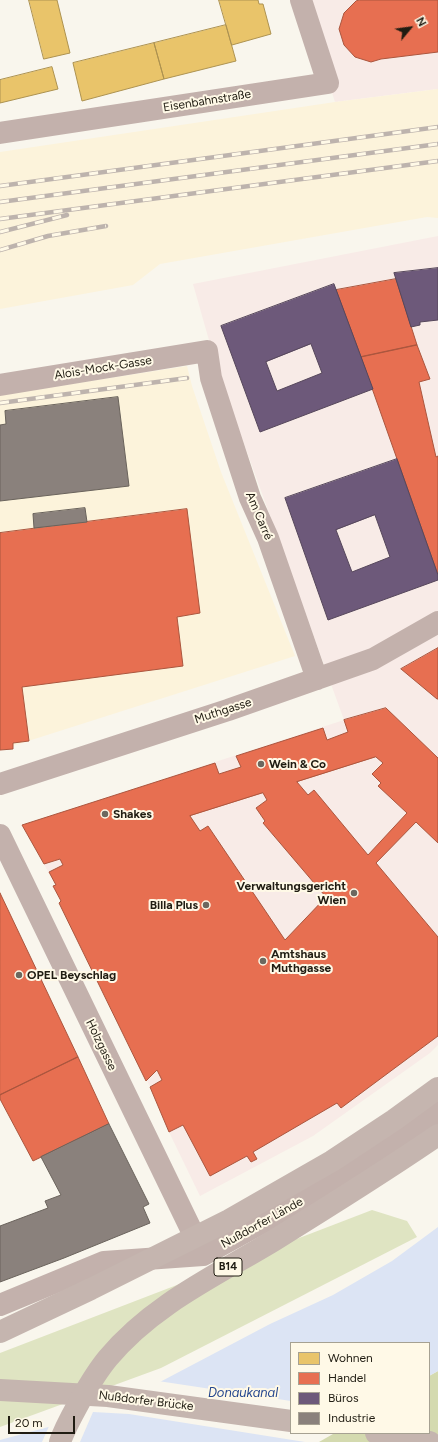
<!DOCTYPE html>
<html>
<head>
<meta charset="utf-8">
<style>
	body { margin:0 }
	#map { position:relative; width:438px; height:1442px; overflow:hidden; background:#f9f6ed; font-family:Figtree,sans-serif }
	canvas { display:block }
	.legend { position:absolute; left:290px; top:1342px; width:140px; height:92px; box-sizing:border-box; background:#fff9e7; border:1px solid #a6a192; margin:0; padding:5px 7px; list-style:none; font-size:12px; color:#201c12 }
	.legend li { display:flex; align-items:center; gap:8px; height:20px }
	.legend b { width:20px; border:1px solid #a6a192 }
	.north { position:absolute; left:390px; top:8px; width:40px; height:40px; -webkit-text-stroke:3px #fff9e7; paint-order:stroke; rotate:61deg; font-size:11px; font-weight:700; line-height:16px; text-align:center; color:#201c12 }
	.north::after { content:''; display:block; margin:auto; width:14px; height:18px; background:#201c12; clip-path:polygon(50% 0,100% 100%,50% 72%,0 100%) }
	.scale { position:absolute; left:8px; top:1416px; width:67px; height:18px; box-sizing:border-box; border:2px solid #201c12; border-top:0; padding-left:5px; font-size:12px; line-height:14px; white-space:nowrap; color:#201c12; -webkit-text-stroke:3px #fff9e7; paint-order:stroke }
</style>
</head>
<body>
<div id="map">
<canvas width="438" height="1442"></canvas>
<ul class="legend">
<li><b style="height:11px;background:#e9c46a"></b>Wohnen</li>
<li><b style="height:11px;background:#e76f51"></b>Handel</li>
<li><b style="height:11px;background:#6d597a"></b>Büros</li>
<li><b style="height:11px;background:#8a817c"></b>Industrie</li>
</ul>
<div class="north">N</div>
<div class="scale">20 m</div>
</div>
<script>
const ctx = document.querySelector('canvas').getContext('2d');
ctx.lineJoin = 'round';
function paint(path, color) { ctx.fillStyle = color; ctx.fill(path, 'evenodd'); }
function strokePath(path, color, width, dash) { ctx.strokeStyle = color; ctx.lineWidth = width; ctx.lineCap = dash ? 'butt' : 'round'; ctx.setLineDash(dash || []); ctx.stroke(path); }
function drawText(font, color, halo, rows, align = 'center') {
  ctx.font = font + ' Figtree,sans-serif'; ctx.lineWidth = 4; ctx.setLineDash([]); ctx.textBaseline = 'middle'; ctx.strokeStyle = halo; ctx.fillStyle = color; for (const [text, x, y, turn = 0] of rows) {
    ctx.save(); ctx.translate(x, y); ctx.rotate((+turn || 0) * Math.PI / 180); ctx.textAlign = isNaN(turn) ? turn : align; if (halo) ctx.strokeText(text, 0, 0); ctx.fillText(text, 0, 0); ctx.restore();
  }
}
const commercial = new Path2D(`
	M301,0H438V89L335,102Z
	M438,236V1045L430,1053L313,1136L200,1196L169,1132L150,1087L59,903L61,901L53,886L55,884L22,825L344,720L218,372L193,284Z`);
const built = new Path2D(`
	M438,89V218L427,217L160,264L133,285L0,309V152L335,102Z
	M187,366L192,386L221,472L295,656L0,750V395Z`);
const green = new Path2D(`
	M372,1210L407,1221L417,1237L161,1368L0,1427V1353Z`);
const forest = new Path2D(`
	M438,1371V1442H315L331,1433H429V1376Z`);
const water = new Path2D(`
	M438,1227V1371L429,1376V1343H291V1433L315,1442H0V1440L67,1422L158,1383L270,1324L333,1295L392,1261Z`);
const pier = new Path2D(`
	M158,1381L291,1401V1433L333,1434L319,1442H305L129,1414L93,1412L80,1442H42L50,1424L66,1420Z`);
const homes = new Path2D(`
	M29,0H57L70,53L44,59Z
	M219,0H258L259,4H263L271,34L232,45Z
	M226,25L236,61L164,79L154,43Z
	M154,43L164,79L82,101L73,63Z
	M52,67L58,89L0,103V80Z`);
const shops = new Path2D(`
	M360,0H438V52L381,59L371,62L355,57L344,45L339,29L344,13L356,1Z
	M396,279L417,345L361,357L336,290Z
	M417,345L430,379L419,382L436,457L438,456V575L361,357Z
	M187,509L200,613L177,617L183,666L22,687L29,741L13,743V749L0,750V533Z
	M438,648V699H437L401,669Z
	M386,708L438,758V843L416,822L376,863L438,937V1036L341,1108L337,1103L253,1152L257,1159L251,1162L247,1156L210,1176L183,1125L169,1132L150,1087L162,1080L157,1070L146,1081L59,903L61,901L53,886L56,885L49,872L63,865L60,859L44,864L22,825L215,763L219,774L241,767L236,756L323,728L327,740L348,732L344,720ZM376,757L383,763L372,774L381,783L378,786L407,813L368,855L314,790L308,795L297,782ZM263,793L267,800L256,808L265,821L263,823L326,897L285,940L208,826L200,831L190,816Z
	M0,893L78,1057L0,1095Z
	M78,1057L109,1124L33,1161L0,1099V1095Z`);
const offices = new Path2D(`
	M438,268V320L420,322V325L411,327L394,273Z
	M334,284L373,389L260,432L221,326ZM311,344L322,373L277,391L266,362Z
	M397,459L438,575V580L328,620L285,498ZM375,515L390,557L352,572L336,530Z`);
const industry = new Path2D(`
	M118,397L129,486L0,501V425L6,424L5,411Z
	M85,508L87,522L34,528L33,514Z
	M109,1124L149,1204L143,1207L150,1223L64,1258L0,1282V1226L48,1208L45,1201L61,1195L41,1157Z`);
const minor = new Path2D(`
	M0,133L328,83L301,0
	M0,385L207,351L211,378L250,498L268,538L317,679
	M0,784L228,710L373,659L438,622
	M0,835L203,1254
	M0,1305L104,1262L203,1255L336,1182L428,1121L438,1112`);
const highway = new Path2D(`
	M0,1390L108,1396L291,1421
	M376,1433L430,1442`);
const rail = new Path2D(`
	M0,186L438,127
	M0,202L438,144
	M0,219L438,161
	M0,232L67,215
	M0,250L48,236L106,226
	M0,403L187,378`);
const highwayBridge = new Path2D(`
	M0,1332L91,1289L229,1220L332,1161L394,1120L438,1088
	M60,1442C65,1427 74,1412 81,1399C89,1385 98,1370 108,1358C152,1305 215,1276 273,1241C328,1207 384,1172 438,1135`);
const markers = [
	[261,764,4,"#6c685f"],
	[105,814,4,"#6c685f"],
	[354,893,4,"#6c685f"],
	[206,905,4,"#6c685f"],
	[263,961,4,"#6c685f"],
	[19,975,4,"#6c685f"]
];
const shields = [
	[228,1267,28]
];
const shieldNames = [
	["B14",228,1267]
];
const streetNames = [
	["Eisenbahnstraße",207,101,-9],
	["Alois-Mock-Gasse",103,368,-9],
	["Am Carré",259,516,67],
	["Muthgasse",223,711,-18],
	["Holzgasse",101,1045,64],
	["Nußdorfer Lände",262,1223,-29],
	["Nußdorfer Brücke",146,1401,7]
];
const poiNames = [
	["Wein & Co",269,764],
	["Shakes",113,814],
	["Verwaltungsgericht",346,886,"right"],
	["Wien",346,900,"right"],
	["Billa Plus",198,905,"right"],
	["Amtshaus",271,954],
	["Muthgasse",271,968],
	["OPEL Beyschlag",27,975]
];
const waterNames = [
	["Donaukanal",243,1393]
];
paint(commercial, '#f8ebe7');
paint(built, '#fcf3db');
paint(green, '#dfe4c2');
paint(forest, '#d4daaf');
paint(water, '#dce4f4');
paint(pier, '#f9f6ed');
paint(homes, '#e9c46a');
strokePath(homes, '#ad9250', 1);
paint(shops, '#e76f51');
strokePath(shops, '#ab563e', 1);
paint(offices, '#6d597a');
strokePath(offices, '#56475b', 1);
paint(industry, '#8a817c');
strokePath(industry, '#6a635c', 1);
strokePath(minor, '#c3b1ac', 22);
strokePath(highway, '#c5b5af', 22);
strokePath(rail, '#bdb3ad', 4.5);
strokePath(rail, '#fff9e7', 3, [9]);
strokePath(highwayBridge, '#c5b5af', 22);
for (const [x, y, r, color] of markers) { const dot = new Path2D(); dot.arc(x, y, r, 0, 2 * Math.PI); ctx.fillStyle = color; ctx.fill(dot); strokePath(dot, '#fff9e7', 1.5); }
for (const [x, y, w] of shields) { const box = new Path2D(); box.roundRect(x - w / 2, y - 9, w, 18, 3); ctx.fillStyle = '#fff9e7'; ctx.fill(box); strokePath(box, '#201c12', 1); }
drawText('bold 11px', '#201c12', null, shieldNames);
drawText('12px', '#201c12', '#fff9e7', streetNames);
drawText('bold 12px', '#201c12', '#fff9e7', poiNames, 'left');
drawText('italic 13px', '#24468e', '#fff9e7', waterNames);
</script>
</body>
</html>
